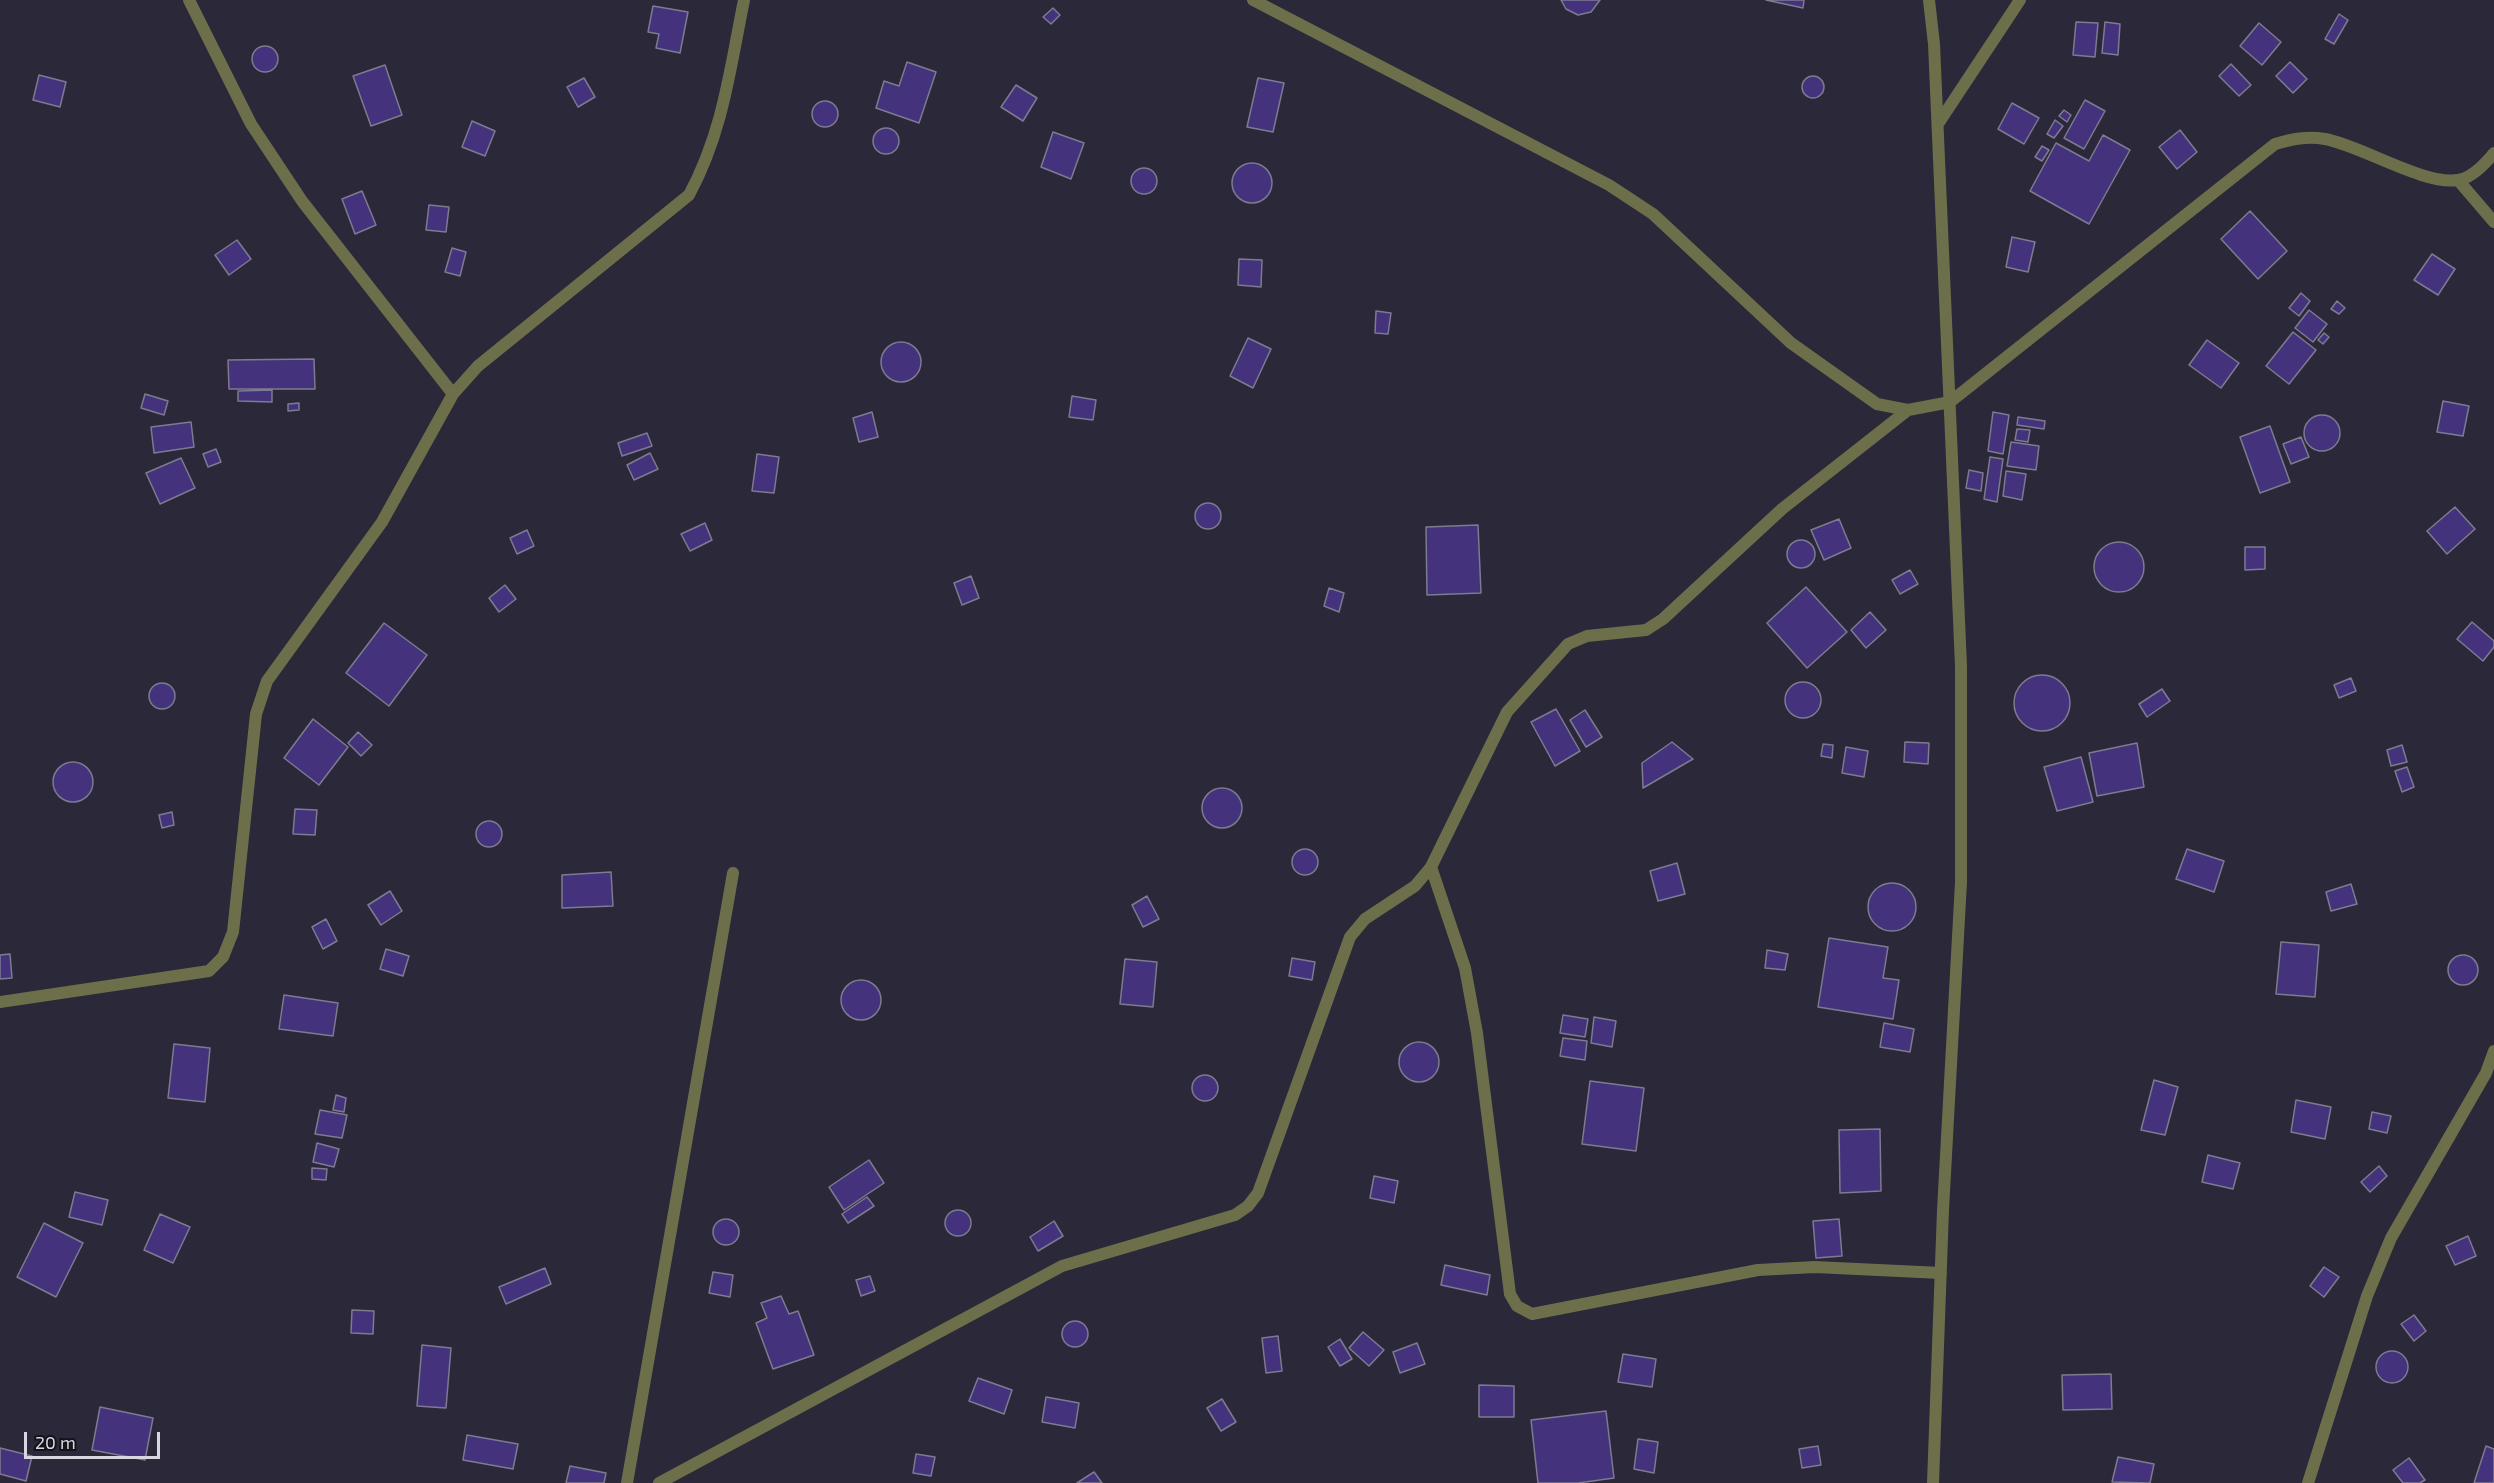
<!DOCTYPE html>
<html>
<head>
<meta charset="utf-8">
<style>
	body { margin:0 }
	#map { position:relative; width:2494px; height:1483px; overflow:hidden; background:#2a2839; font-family:"Exo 2",sans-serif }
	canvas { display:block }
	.scale { position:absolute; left:24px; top:1432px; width:136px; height:27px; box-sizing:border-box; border:3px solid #d7d6e1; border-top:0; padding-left:8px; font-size:18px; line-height:21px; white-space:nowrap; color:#d7d6e1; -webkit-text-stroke:4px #13121a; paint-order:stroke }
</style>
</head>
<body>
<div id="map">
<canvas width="2494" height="1483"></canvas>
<div class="scale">20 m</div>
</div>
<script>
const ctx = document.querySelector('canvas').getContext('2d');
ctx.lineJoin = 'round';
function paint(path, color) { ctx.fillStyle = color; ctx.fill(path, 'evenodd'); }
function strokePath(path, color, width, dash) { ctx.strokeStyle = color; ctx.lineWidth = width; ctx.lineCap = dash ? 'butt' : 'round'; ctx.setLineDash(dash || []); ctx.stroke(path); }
const building = new Path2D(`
	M1561,0H1600L1591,12L1578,15L1566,9Z
	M1766,0H1804L1803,8Z
	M653,6L688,12L680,53L656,48L659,34L648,32Z
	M1053,8L1060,15L1051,24L1043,17Z
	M2339,14L2348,20L2334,44L2325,39Z
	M2076,22L2098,23L2095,57L2073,55Z
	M2105,22L2120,24L2118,55L2102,53Z
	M2259,23L2281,42L2262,65L2240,46Z
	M252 59a13 13 0 1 1 26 0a13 13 0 1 1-26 0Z
	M907,62L936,72L919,123L876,108L884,81L899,86Z
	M2290,62L2307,79L2293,93L2276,76Z
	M2231,64L2251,85L2239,96L2219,76Z
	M385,65L402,115L371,126L353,76Z
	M39,75L66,82L60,107L33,100Z
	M1802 87a11 11 0 1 1 22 0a11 11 0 1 1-22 0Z
	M584,78L595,97L578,107L567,87Z
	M1258,78L1284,83L1273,132L1247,127Z
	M1016,85L1037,98L1023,121L1001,107Z
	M2085,100L2105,111L2084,149L2064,138Z
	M812 114a13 13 0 1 1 26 0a13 13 0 1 1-26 0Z
	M2012,103L2039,118L2024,144L1998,129Z
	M2064,110L2071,115L2067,122L2059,116Z
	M2055,120L2063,126L2054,138L2047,134Z
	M472,121L495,131L485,156L462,147Z
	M873 141a13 13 0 1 1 26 0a13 13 0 1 1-26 0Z
	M2180,130L2197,152L2177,169L2159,147Z
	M1053,132L1084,143L1071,179L1041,167Z
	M2103,135L2130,150L2089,224L2030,191L2056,143L2089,161Z
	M2042,146L2049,150L2042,161L2035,157Z
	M1232 183a20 20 0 1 1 40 0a20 20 0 1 1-40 0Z
	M1131 181a13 13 0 1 1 26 0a13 13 0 1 1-26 0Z
	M362,191L376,225L355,234L342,199Z
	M429,205L449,207L446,232L426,230Z
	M2250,211L2287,251L2258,279L2221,239Z
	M2012,237L2035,242L2028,272L2006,267Z
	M237,240L251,259L229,275L215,255Z
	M452,248L466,252L460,276L445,272Z
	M2432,254L2455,269L2438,295L2414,280Z
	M1239,259L1262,260L1261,287L1238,285Z
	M2301,293L2310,301L2299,316L2289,308Z
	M2337,301L2345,308L2339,314L2331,309Z
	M2309,310L2327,324L2313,342L2295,328Z
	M1376,311L1391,313L1388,334L1375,333Z
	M2293,332L2316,350L2289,384L2266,366Z
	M2324,333L2329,337L2323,344L2318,340Z
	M1248,338L1271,349L1253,388L1230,376Z
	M2207,340L2239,363L2221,388L2189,365Z
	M881 362a20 20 0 1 1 40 0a20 20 0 1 1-40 0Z
	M314,359L315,389H229L228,360Z
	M272,390V402L238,401V391Z
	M145,394L168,401L164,415L141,408Z
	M1072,396L1096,400L1093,420L1069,417Z
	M2443,401L2469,406L2463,436L2437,432Z
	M299,403V410L288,411V404Z
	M872,412L878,437L859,442L853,418Z
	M1993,412L2009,415L2003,454L1988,451Z
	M2304 433a18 18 0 1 1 36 0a18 18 0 1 1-36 0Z
	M2018,417L2045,421L2044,429L2017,425Z
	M191,422L194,447L154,453L151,427Z
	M2270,426L2290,482L2260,493L2240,437Z
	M2017,429L2030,430L2028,442L2015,440Z
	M647,433L652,446L622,456L618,443Z
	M2301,437L2309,457L2291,464L2283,444Z
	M2011,442L2039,446L2036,470L2007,466Z
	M216,449L221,462L208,467L203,454Z
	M650,453L658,469L634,480L627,465Z
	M757,454L779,457L774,493L752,491Z
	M1990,457L2003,459L1997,502L1984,499Z
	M181,458L195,488L160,504L146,473Z
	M1969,470L1983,473L1981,491L1966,488Z
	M2006,471L2026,474L2022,500L2003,496Z
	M1195 516a13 13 0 1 1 26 0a13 13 0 1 1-26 0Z
	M2455,507L2475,529L2447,554L2427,531Z
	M1839,519L1851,548L1824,560L1811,530Z
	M705,523L712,540L690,551L681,534Z
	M1478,525L1481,593L1427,595L1426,527Z
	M527,530L534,546L517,554L510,538Z
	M1787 554a14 14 0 1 1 28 0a14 14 0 1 1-28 0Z
	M2094 567a25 25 0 1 1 50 0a25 25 0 1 1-50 0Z
	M2245,547H2265V569L2245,570Z
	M1910,570L1918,584L1900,594L1892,580Z
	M971,576L979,598L962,605L954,583Z
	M505,585L516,599L499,612L489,598Z
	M1806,587L1847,632L1807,668L1767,623Z
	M1329,588L1344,593L1339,612L1324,606Z
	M1870,612L1886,630L1866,648L1851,630Z
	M2472,622L2494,641V647L2483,661L2457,639Z
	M384,623L427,655L389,706L346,673Z
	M2014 703a28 28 0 1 1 56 0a28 28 0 1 1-56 0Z
	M2351,678L2356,691L2339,698L2334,685Z
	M1785 700a18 18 0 1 1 36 0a18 18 0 1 1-36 0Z
	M149 696a13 13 0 1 1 26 0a13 13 0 1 1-26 0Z
	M2162,689L2170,701L2147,717L2139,704Z
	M1556,709L1580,751L1555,766L1531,722Z
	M1585,710L1602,737L1586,747L1570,720Z
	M313,719L348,747L319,785L284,758Z
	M358,732L372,745L361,756L348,743Z
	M1672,742L1693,759L1643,788L1642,763Z
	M1905,742L1929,743L1928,764L1904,762Z
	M2137,743L2144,787L2097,796L2089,753Z
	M1823,744L1833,745L1832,758L1821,756Z
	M2402,745L2407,762L2391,766L2387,750Z
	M1846,747L1868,751L1864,777L1842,773Z
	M2081,757L2093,802L2057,811L2044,767Z
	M53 782a20 20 0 1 1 40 0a20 20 0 1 1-40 0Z
	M2407,767L2414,787L2402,792L2395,771Z
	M1202 808a20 20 0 1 1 40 0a20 20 0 1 1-40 0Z
	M295,809L317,810L315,835L293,834Z
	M172,812L174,825L162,828L159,815Z
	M476 834a13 13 0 1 1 26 0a13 13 0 1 1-26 0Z
	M1292 862a13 13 0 1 1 26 0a13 13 0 1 1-26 0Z
	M2187,849L2224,861L2214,892L2176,879Z
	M1677,863L1685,894L1658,901L1650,871Z
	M611,872L613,906L562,908V875Z
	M1868 907a24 24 0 1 1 48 0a24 24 0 1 1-48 0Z
	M2351,884L2357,904L2331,911L2326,892Z
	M390,891L402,911L381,925L368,905Z
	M1147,896L1159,919L1143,927L1132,905Z
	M326,919L337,941L323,949L312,927Z
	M1829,938L1888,947L1883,978L1899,980L1893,1019L1818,1007Z
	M2281,942L2319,945L2315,997L2276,994Z
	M386,949L409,956L403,976L380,969Z
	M1767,950L1788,954L1785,970L1765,968Z
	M10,954L12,978L0,979V955Z
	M2448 970a15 15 0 1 1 30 0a15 15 0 1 1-30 0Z
	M1292,958L1315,962L1312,980L1289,976Z
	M1125,959L1157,962L1153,1007L1120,1004Z
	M841 1000a20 20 0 1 1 40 0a20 20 0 1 1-40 0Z
	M284,995L338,1003L333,1036L279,1029Z
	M1563,1015L1588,1019L1585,1037L1560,1033Z
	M1594,1017L1616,1021L1612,1047L1591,1043Z
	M1884,1023L1914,1029L1910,1052L1880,1047Z
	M1563,1038L1587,1041L1585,1060L1560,1056Z
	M1399 1062a20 20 0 1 1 40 0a20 20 0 1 1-40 0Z
	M174,1044L210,1048L205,1102L168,1098Z
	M1192 1088a13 13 0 1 1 26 0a13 13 0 1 1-26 0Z
	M2154,1080L2178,1087L2165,1135L2141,1130Z
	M1590,1081L1644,1088L1636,1151L1582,1144Z
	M336,1095L346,1098L344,1112L333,1110Z
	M2296,1100L2331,1107L2325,1139L2291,1132Z
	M320,1110L347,1115L342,1138L315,1134Z
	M2372,1112L2391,1116L2387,1133L2369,1129Z
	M1880,1129L1881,1191L1840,1193L1839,1130Z
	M317,1143L339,1149L334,1167L313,1162Z
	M2208,1155L2240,1163L2233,1189L2202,1182Z
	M869,1160L884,1183L844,1210L829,1187Z
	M2379,1166L2387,1176L2370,1192L2361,1182Z
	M312,1168L327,1169L326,1180L312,1179Z
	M1374,1176L1398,1181L1394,1203L1370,1198Z
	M75,1192L108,1200L102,1225L69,1217Z
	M867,1197L874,1206L848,1223L842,1214Z
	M945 1223a13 13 0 1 1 26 0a13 13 0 1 1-26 0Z
	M160,1214L190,1227L173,1263L144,1250Z
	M713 1232a13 13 0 1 1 26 0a13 13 0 1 1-26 0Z
	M1839,1219L1842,1256L1816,1258L1813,1221Z
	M1054,1221L1063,1236L1038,1251L1030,1237Z
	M44,1223L83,1243L56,1297L17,1277Z
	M2468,1236L2476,1256L2455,1265L2446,1246Z
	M1445,1265L1490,1275L1487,1295L1441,1285Z
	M2324,1267L2339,1277L2324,1297L2310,1286Z
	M545,1268L551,1284L506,1304L499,1287Z
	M713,1272L733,1275L730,1297L709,1293Z
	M870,1276L875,1291L861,1296L856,1280Z
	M781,1296L789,1314L798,1311L814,1355L773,1369L756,1323L767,1318L761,1303Z
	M352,1310L374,1311L373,1334L351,1333Z
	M2414,1315L2426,1331L2414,1341L2401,1324Z
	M1062 1334a13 13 0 1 1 26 0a13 13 0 1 1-26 0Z
	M1363,1332L1384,1350L1369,1366L1349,1348Z
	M1278,1336L1282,1371L1266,1373L1262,1338Z
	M1340,1339L1352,1359L1340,1366L1328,1347Z
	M1417,1343L1425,1364L1400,1373L1393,1352Z
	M422,1345L451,1348L446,1408L417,1406Z
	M2376 1367a16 16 0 1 1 32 0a16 16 0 1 1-32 0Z
	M1623,1354L1656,1359L1652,1387L1618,1382Z
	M2111,1374L2112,1409L2063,1410L2062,1375Z
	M978,1378L1012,1390L1004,1414L969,1401Z
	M1479,1385L1514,1386V1417H1479Z
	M1046,1397L1079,1403L1075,1428L1042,1422Z
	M1222,1399L1236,1422L1221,1431L1207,1408Z
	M100,1407L153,1418L145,1460L92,1450Z
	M1606,1411L1614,1478L1578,1483H1538L1531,1420Z
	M467,1435L518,1444L513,1469L463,1460Z
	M1638,1439L1658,1442L1654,1473L1634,1469Z
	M1818,1446L1821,1465L1802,1468L1799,1449Z
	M2486,1446L2494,1449V1483H2474Z
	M0,1448L32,1456L26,1481L0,1474Z
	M916,1454L935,1457L931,1476L913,1473Z
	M2118,1457L2154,1464L2150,1483L2112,1482Z
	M2409,1458L2425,1480L2420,1483H2403L2393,1470Z
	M570,1466L606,1473L604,1483H566Z
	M1094,1472L1102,1483H1077Z`);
const minor = new Path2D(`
	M189,0L251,124L302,201L453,394
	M1253,0L1609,185L1653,214L1791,343L1877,404L1908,410L1950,402L2275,144C2292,139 2307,136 2325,139C2360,145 2425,186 2458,180C2472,178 2485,164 2494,153
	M1929,0L1934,44L1961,666V882L1943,1210L1933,1483
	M1938,124L2020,0
	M2458,180L2494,222
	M1431,867L1465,968L1477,1033L1510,1294L1517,1306L1532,1314L1758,1270L1815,1267L1941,1273
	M0,1002L209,971L223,957L233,932L256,714L267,681L382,522L453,394L478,366L689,195C723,132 730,69 744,0
	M627,1483L733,873
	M659,1483L1062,1266L1235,1215L1248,1206L1258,1193L1350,937L1365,919L1415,886L1431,867L1507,712L1568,644L1587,636L1646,630L1663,619L1782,509L1908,410
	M2308,1483L2367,1296L2391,1238L2486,1073L2494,1051`);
paint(building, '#44337c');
strokePath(building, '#7d7b8f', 1.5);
strokePath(minor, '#6d6f4a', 12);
</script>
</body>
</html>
